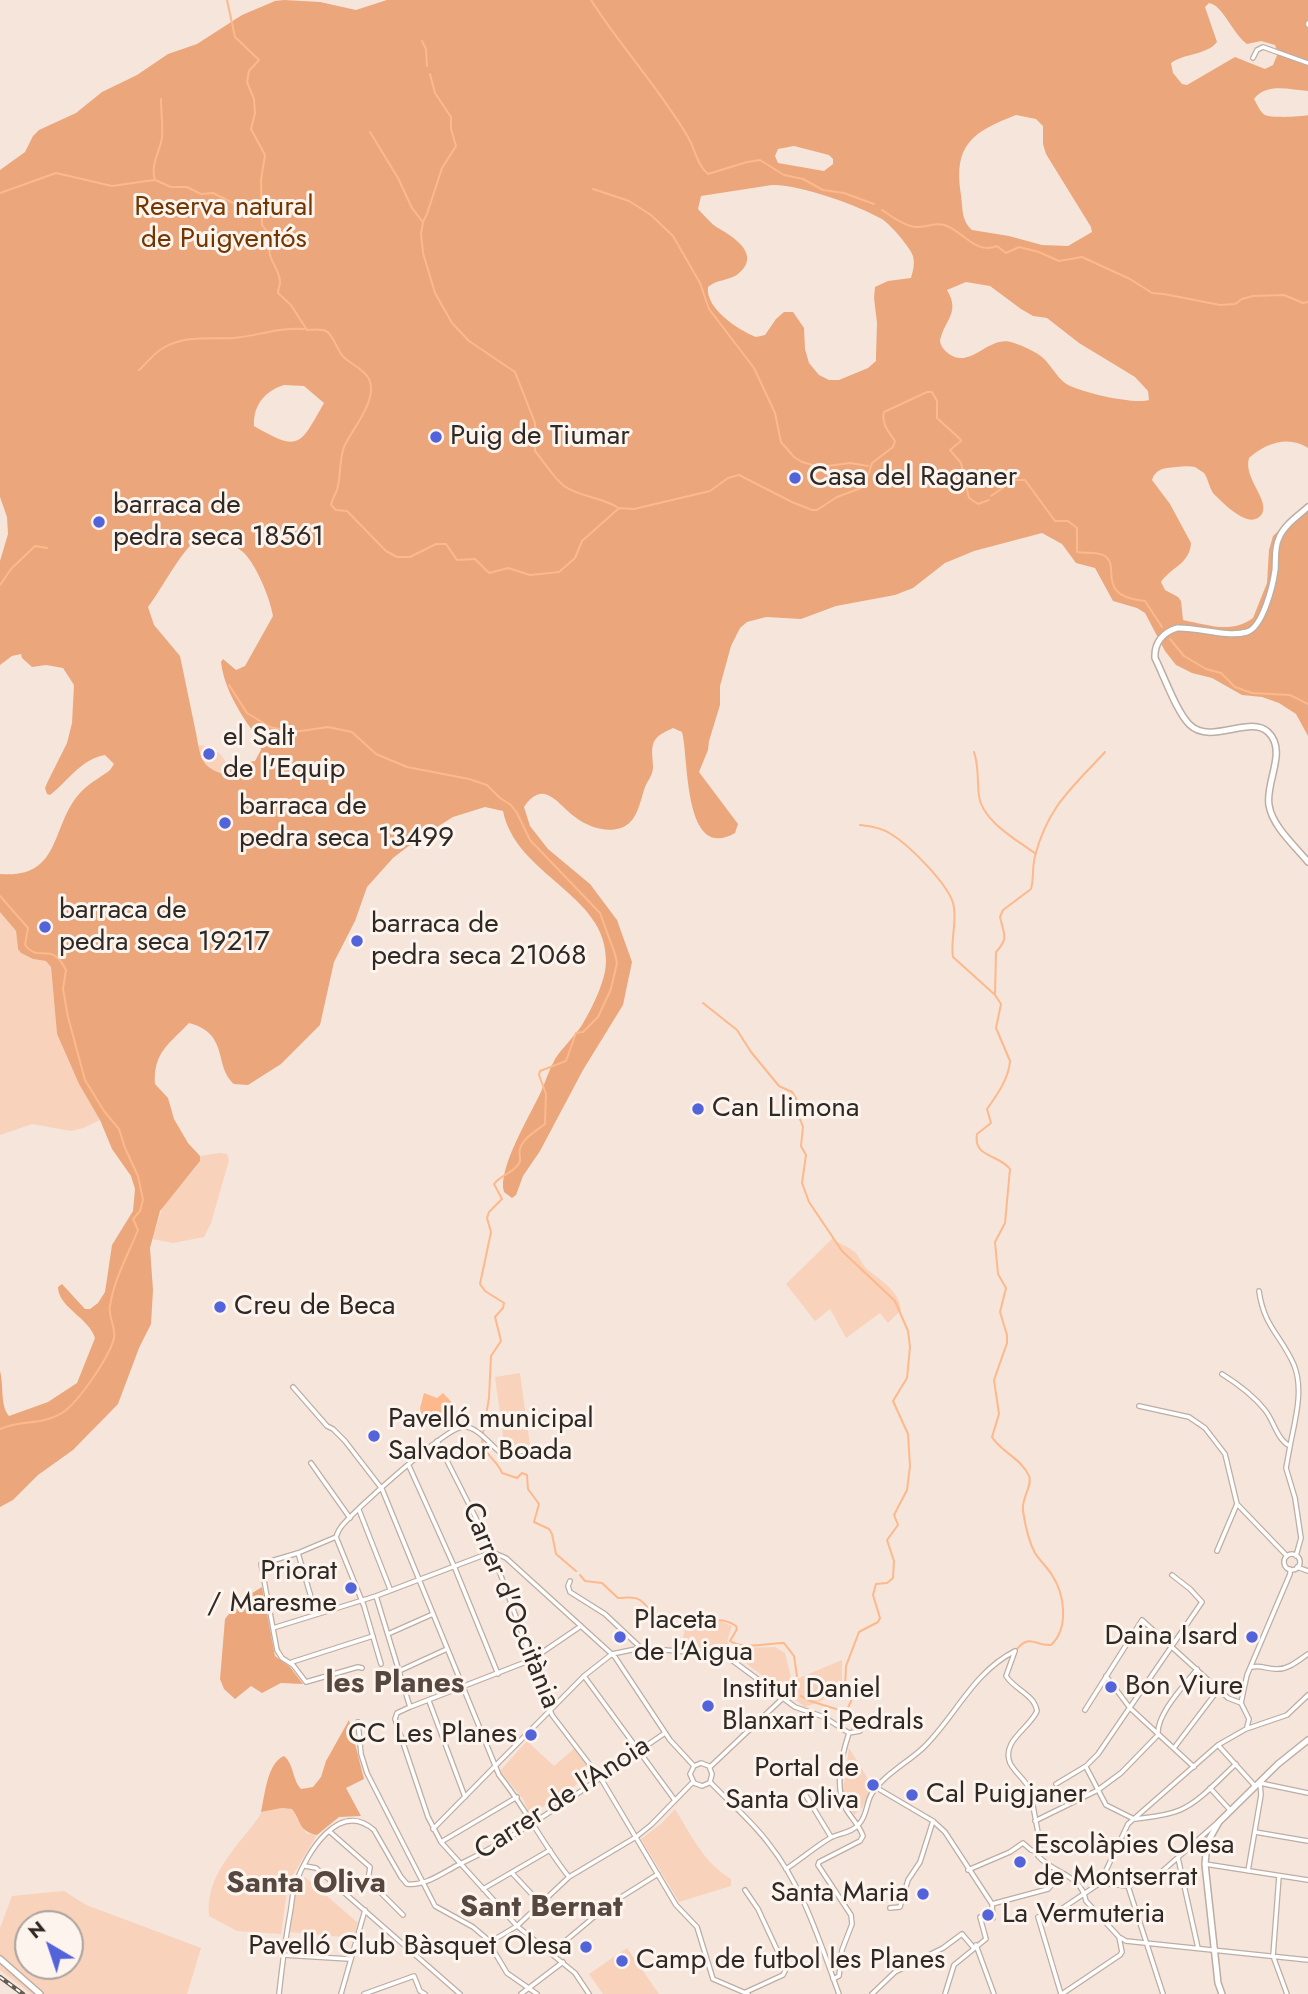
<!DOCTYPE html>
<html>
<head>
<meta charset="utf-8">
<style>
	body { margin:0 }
	#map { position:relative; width:1308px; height:1994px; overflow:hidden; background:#f6e5db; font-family:Jost,sans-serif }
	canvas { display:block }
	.north { position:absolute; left:14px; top:1910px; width:70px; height:70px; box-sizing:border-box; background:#fef4ee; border:2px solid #aba39e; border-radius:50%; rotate:321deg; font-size:19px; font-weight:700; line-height:28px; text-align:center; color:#2f2925 }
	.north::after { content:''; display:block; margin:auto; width:24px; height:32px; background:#5364db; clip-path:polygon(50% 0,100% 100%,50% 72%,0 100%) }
</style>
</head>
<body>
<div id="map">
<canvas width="1308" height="1994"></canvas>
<div class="north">N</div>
</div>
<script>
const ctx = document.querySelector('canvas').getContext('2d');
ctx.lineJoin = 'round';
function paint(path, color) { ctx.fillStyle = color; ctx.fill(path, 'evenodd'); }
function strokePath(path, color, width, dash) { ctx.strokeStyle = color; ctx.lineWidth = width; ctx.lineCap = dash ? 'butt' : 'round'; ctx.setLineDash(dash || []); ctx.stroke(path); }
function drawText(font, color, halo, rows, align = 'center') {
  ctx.font = font + ' Jost,sans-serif'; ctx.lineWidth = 6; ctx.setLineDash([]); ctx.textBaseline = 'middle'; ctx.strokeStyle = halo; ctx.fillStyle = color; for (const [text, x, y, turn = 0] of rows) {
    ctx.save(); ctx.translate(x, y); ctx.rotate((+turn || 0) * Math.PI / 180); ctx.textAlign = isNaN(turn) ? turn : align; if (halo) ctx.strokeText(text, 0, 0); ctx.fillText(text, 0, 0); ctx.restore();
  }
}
const green = new Path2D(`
	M197,745C217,746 226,757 231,776C208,771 205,767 197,745Z
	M0,912L16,931L18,949L21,953L33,959L46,960L51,967L57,1034L79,1084L100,1120L83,1128L71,1131L32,1124L0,1135Z
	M220,1153L227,1154L229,1160L211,1223L204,1237L173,1243L152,1239L164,1203L195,1168L200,1156Z
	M833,1238C839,1245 846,1245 852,1250C859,1254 861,1263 866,1268C880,1281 899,1289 901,1310L888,1323L880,1313L846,1338L830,1309L815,1321L786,1284Z
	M520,1373L530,1446L505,1449L495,1377Z
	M720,1621L732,1626L727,1641L732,1648L775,1647L785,1653L792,1681L842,1660V1689L821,1701L805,1707L725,1648H693L691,1642L683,1638L685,1629Z
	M527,1741L554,1766L575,1748L593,1774L530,1815L523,1799L500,1771Z
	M849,1748L873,1787L862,1808L854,1815L842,1797Z
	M282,1808L292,1809L306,1833L317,1835L288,1883L281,1934L237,1931L209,1916C205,1875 237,1847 259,1817L261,1812Z
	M675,1809C691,1835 704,1863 731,1879V1886L679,1902L641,1839L661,1824Z
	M305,1877L358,1923L353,1938L290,1932L297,1884Z
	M64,1891L86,1905L201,1948L187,1994H31L0,1970V1928L12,1896ZM28,1924H70V1966H28Z
	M627,1948L659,1994H603L589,1974Z`);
const forest = new Path2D(`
	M284,0L320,2L356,10L387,0H1308V91C1290,90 1267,82 1254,99C1257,104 1260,112 1265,115C1270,118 1302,117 1308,115V448C1288,435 1266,443 1249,458C1243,478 1270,500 1262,514C1250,532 1222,502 1213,493C1209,487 1208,478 1204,473C1201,471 1198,469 1195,467C1187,465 1175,467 1167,468C1159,469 1154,473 1152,480L1170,504L1191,543C1190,564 1171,567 1161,582L1165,590L1178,597L1181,601L1183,620C1208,625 1232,634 1253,618L1267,583L1269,550L1273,536L1308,503V736L1296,714L1279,703L1262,697L1242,695L1212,678L1192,673L1176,665L1165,651L1145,613L1137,608L1113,601L1095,568L1076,563L1062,544L1042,533L974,551L945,563L913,588L895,595L836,606L801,619L766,617L747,622L740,628L731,646L720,686V705L709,741L708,750L699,772L738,824L735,833C683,863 689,758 682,732L673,728C667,731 659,734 655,740C650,748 653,758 653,767C653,775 648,780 645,787C640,801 638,822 621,828C606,833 588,827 575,817C557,804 544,778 524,807L530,826L548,849L590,884L617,920L632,962L623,1005L583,1070L540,1151L523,1176L516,1195L512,1198L504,1192C497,1170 530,1115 540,1094C545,1083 549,1070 555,1059C563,1047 574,1037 582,1025C592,1008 606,981 606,961C607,894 516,876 503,811L485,807L453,817L415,841L393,858L367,887L355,921L334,962L320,1025L281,1064L248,1085L234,1084C213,1065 230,1034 189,1023C169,1044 153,1053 155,1084L168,1098L174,1119L188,1143L200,1156V1161L160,1211L150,1248L153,1290L151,1324L139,1348L118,1404L73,1450L38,1475L13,1500L0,1507V1371C4,1386 0,1406 9,1416L48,1402L77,1383L95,1338C89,1318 58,1307 58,1287L62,1284L85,1309H90L98,1303L105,1292L112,1245L133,1211L135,1189L131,1176L112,1149L100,1120L79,1084L57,1034L51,967L46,961L33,959L21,953L18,949L16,931L0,912V874C62,879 50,826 80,793C88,784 101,777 110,770L114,764L105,755C81,759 68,781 50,795L47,794L45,788L48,781L67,743L72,723L74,685L63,668L46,665L32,667L22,658L21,654L12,656L0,665V561L8,534L7,517L0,497V170L25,152L33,136L39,130L76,113L102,92L137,75L168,54L197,44L242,15L275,1ZM1209,3C1223,5 1232,33 1247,44L1261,41L1275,45L1278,53L1273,65L1265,69L1235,57L1187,85L1182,84L1173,73L1171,63C1185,53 1207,55 1217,42L1205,7ZM1016,115L1036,119L1043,126V144L1046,154L1091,227L1092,232L1068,246L1042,245L1009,236L972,230C961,220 963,209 961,195C953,145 972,132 1016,115ZM794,146L829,155L833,159V164L824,171L778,163L775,156L778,149ZM772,185C799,184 857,205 882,219C890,224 910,247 913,256C915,264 913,271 911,278L888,281L875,287L874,298L877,323L876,356V361L868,368L839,380H829L819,375L809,363L805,349L804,328L793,312H784L776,319L765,335L756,337C738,330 705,308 708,287C717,279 729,281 738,274C762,255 734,237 718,228C711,224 704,215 698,209L701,196ZM966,282L990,286L1021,309L1033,316L1047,318L1079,343L1135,377L1148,391L1149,400C1136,405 1077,392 1065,383C1056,376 1051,365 1043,358C1037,352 1023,346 1014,343C989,333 972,370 949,354C944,350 941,347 940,341C944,320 961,313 947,290ZM284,385L304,386L324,403C300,445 300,453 254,426C253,405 265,391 284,385ZM210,531C220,540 233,543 243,552C256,564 270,598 273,616L245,666L236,670L223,659L221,662C223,682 234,703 245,720C252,731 260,737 261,750L255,761L228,765L231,776C201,769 201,760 196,733L180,656L154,625L148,607C163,588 187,537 210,531Z
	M262,1587L275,1656L290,1667L303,1684L281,1683L262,1693L251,1686L235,1699L224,1689L220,1679L225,1619L239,1601Z
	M349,1720L364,1779L346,1788L361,1816L339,1817L317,1835C298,1831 302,1822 292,1809L282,1808L261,1812C265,1795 267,1763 284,1756C294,1764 292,1779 301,1789L313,1787L321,1777L326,1761Z`);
const water = new Path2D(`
	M424,1393L437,1398L443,1393L455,1406L446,1414L438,1412L432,1420L423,1422L420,1408Z`);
const stream = new Path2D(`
	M227,0L235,37L259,60L249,71L247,82L254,99L255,113L251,129L265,155L261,180L262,225L272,238C263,259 280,266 280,282C280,286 278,289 278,293L291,305L307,330C333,327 329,334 341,354C348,364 363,367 369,379C379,400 351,430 344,447C339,461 341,476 337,490C335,495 332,499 331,505L336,510L347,511L386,551L397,557H410L436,544H446L457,560L475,559L489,573L508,568L530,575L559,572L575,558L582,541L619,508L634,509L710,491L728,478L739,475L792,502L812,510H817L837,497L861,488L867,479L872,463L893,447L895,441C889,432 881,424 884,412L927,392H932L937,401V418L960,439L961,441L950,450L961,463L969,498L978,504L989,500
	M591,0C621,47 659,88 688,137C695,149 697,165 708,174L747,162L760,160L784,175L803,179L823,190L844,193L874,204
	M422,41L426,49L427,66
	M430,74L435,93L451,117V129L456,146L442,168L427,214L423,222L421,234L423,253L435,293L452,323L469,341L515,372L535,423V451C544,462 553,477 564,486C580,497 600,497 617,507
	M161,99C161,112 163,124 162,138C160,151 150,165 155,180L171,187H187L201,194L213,193L237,205L250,204L260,210
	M370,132L398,178L412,208L422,221
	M593,189L629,201L651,215L673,236L700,283L709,309L754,368L775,413L781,442L794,457L802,462L820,467L850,463L868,466
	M0,193L56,173L112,186L154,180
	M882,210C891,216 904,226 916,227C925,228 934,222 944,225C964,231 975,255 997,246L1006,253L1019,247L1039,252L1059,261L1082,257L1130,279L1152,293L1164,294L1220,305L1235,304L1242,299L1253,296L1284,295L1303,303L1308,302
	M139,370C147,363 154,353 163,348C185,335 210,339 233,338C259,336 277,327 304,329
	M991,496L1014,480H1025L1055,521H1068L1077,528V552C1085,554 1097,551 1105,556C1121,566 1094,596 1145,601L1162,627
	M0,585L11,569L35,546L47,548
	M1170,639L1184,656L1206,669L1221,673L1235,687L1252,693L1290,695L1308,704
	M229,685L247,713L270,727L294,732L328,727L352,732L376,754L407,767L469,779L487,785L500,798L511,805L517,813L530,840L600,913L615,954L617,963L611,989L598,1017L583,1032L576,1033L566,1061L540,1071L539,1075L546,1094L545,1124C536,1131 523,1138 520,1149C518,1156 523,1160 517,1166C510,1174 500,1176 494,1184L502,1199L489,1212L487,1218L491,1232L480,1284L485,1291L504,1303L503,1308L495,1317L501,1341L491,1356L489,1398L483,1433
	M974,752C979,766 977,780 979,796C982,821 1017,840 1036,854
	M860,825C871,826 882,828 891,834C909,845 947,883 953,903C958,920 950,939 953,957L994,994
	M0,896L28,928L25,945C40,964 51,940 66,970L63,989L68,1017L85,1080L104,1111L119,1129L125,1148L138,1176L143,1200L140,1211L133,1219L138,1230C128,1255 114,1279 110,1306C108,1317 116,1327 114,1338C110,1356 78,1403 62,1413C43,1425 20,1420 0,1429
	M703,1003L737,1030L751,1052L779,1086L792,1092L796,1098L798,1114L803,1127L801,1146L806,1155L802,1183L809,1202L842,1251L895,1301L908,1331L910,1347L907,1378L893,1401L908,1434L910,1466L907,1490L894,1515L898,1525L887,1540L894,1561L893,1578L887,1583L876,1584L873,1595L880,1618L878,1622L859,1632L846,1666L845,1688L852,1699L846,1712
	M482,1440C484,1455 497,1460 502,1473L517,1478L522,1473L527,1475L528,1489L539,1504L534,1522L549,1529L552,1534L556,1554L576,1571
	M580,1575L585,1581L602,1583L618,1598C625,1598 634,1596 640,1600C652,1608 655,1626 672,1628C696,1631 713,1611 736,1626L737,1629L730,1641C745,1650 767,1643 784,1643L794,1656L797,1676
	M1016,1650C1030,1633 1034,1646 1051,1645C1069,1628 1065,1595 1052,1575C1047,1567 1040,1561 1035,1553C1029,1542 1025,1524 1023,1511C1021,1498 1033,1486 1029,1476C1022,1459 1001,1452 992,1437L999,1414L994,1380L1007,1343V1335L1000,1312L1006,1288L998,1274L995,1242L1005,1223L1010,1169C999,1154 973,1158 977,1134L991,1123L987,1109C997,1095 1009,1078 1010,1061L996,1028L1001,1004L995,995L996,952C1009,938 1004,935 1000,917L1003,910L1031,889C1034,879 1032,867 1035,856C1048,806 1072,788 1105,752
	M801,1696L810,1701L846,1712L853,1726L852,1730`);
const street = new Path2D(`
	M1308,23V25
	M1253,58L1257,50L1263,47L1308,63
	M1259,1291C1264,1327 1281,1335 1294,1365C1304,1390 1295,1420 1290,1446
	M1222,1374C1238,1384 1253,1395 1265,1410C1274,1421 1277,1440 1290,1446L1286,1468L1295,1498L1301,1538L1296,1556
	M293,1387L327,1426L333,1429L345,1441L382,1489L499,1775C525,1807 543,1845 569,1877
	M1139,1406L1189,1417L1205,1428L1225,1454L1237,1504L1287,1556
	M437,1441L490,1546L552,1715L603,1782L676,1905L697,1927L713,1979L748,1994
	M311,1463L350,1518
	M409,1466L454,1566L498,1674
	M359,1510L390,1589
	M336,1537L364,1606L381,1664
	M1217,1551L1237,1504
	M492,1552L506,1558L615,1657L670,1740L694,1766
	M298,1553L316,1614
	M1284 1562a8 8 0 1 1 16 0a8 8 0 1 1-16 0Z
	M1297,1567L1308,1571
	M570,1581L568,1586L570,1592L605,1614L641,1648
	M376,1596L410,1707
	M581,1626L531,1660L410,1707L397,1713L395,1719L428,1817L441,1842L517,1926L575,1973L589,1994
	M273,1628L376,1596L492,1552
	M388,1634L433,1614
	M1015,1651L1006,1676C1015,1690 1034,1694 1037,1711C1030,1728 1001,1741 1010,1763C1015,1773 1025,1779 1030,1790L1040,1843L1038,1856C1054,1874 1081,1874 1086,1901L1119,1937L1122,1952L1120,1955L1062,1994
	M292,1662L373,1636
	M1252,1667C1261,1665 1267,1669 1276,1669C1288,1670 1299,1660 1308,1654
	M362,1668L358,1667L306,1682L293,1665L282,1658L277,1650L261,1564L298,1553L336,1537C338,1532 338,1531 341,1527C353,1511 445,1429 462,1427C477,1425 491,1446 501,1453L535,1450
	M399,1671L447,1649
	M584,1676L674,1799
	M1106,1676L1130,1708L1194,1767
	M429,1701L465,1797
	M1241,1703L1247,1675L1290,1574V1569
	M1085,1710L1142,1620L1228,1698L1241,1703L1249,1719L1247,1727
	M358,1722L361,1754L367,1773L435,1906L473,1927L486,1938L507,1973L537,1994
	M1218,1745L1255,1786
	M1174,1748L1218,1690
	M694,1766L690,1774L694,1783L702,1786L709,1783
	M694,1766L701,1763L709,1766L712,1774L710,1782
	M710,1767L783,1698
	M1086,1767L1106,1805L1134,1819
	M710,1782C730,1803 752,1821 769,1844C804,1888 820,1943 839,1994
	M1056,1784L1086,1766L1098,1754L1202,1602L1190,1589L1172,1575
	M877,1788L933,1821L945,1832L992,1904L993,1918L980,1917L986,1939L954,1965L945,1994
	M1210,1788L1231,1811
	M805,1794L831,1837
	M1136,1819C1151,1817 1166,1816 1180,1810C1201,1801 1219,1779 1236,1764
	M1035,1821L1098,1790L1121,1773L1158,1735C1156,1714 1185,1685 1197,1669
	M433,1829L584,1676L612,1654L641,1648L725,1655L795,1707L824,1717L849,1733L860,1731
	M329,1831L370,1867L368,1880L403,1915
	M1255,1832L1308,1841
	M441,1842L517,1797
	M1178,1858L1198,1948
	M1205,1864L1308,1880
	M305,1866L316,1868L460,1994
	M786,1869C801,1859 815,1847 830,1838C839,1833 852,1833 859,1824C867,1816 866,1804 871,1795C883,1775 907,1763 923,1748C956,1716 972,1673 1015,1651
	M968,1870L1010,1852L1023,1843L1031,1850L1037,1852
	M1248,1871L1261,1795L1260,1783L1308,1793
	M512,1873L540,1903
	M1279,1876L1273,1956L1287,1994
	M1100,1883L1128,1824L1218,1745L1246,1729L1287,1715L1308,1695
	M1128,1886L1163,1994
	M483,1889L550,1850
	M745,1890L758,1909L786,1969L783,1975L746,1992
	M992,1904L1048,1889L1062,1873
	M890,1908L900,1907L908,1880L920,1862L933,1821
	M1121,1938L1126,1941L1308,1960
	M490,1942L517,1926L569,1877L636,1837L651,1825L693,1782
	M976,1945L994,1994
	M551,1953L607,1906L658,1874
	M283,1955L349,1959
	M833,1979L839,1976L842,1950L852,1924L851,1915L818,1865L819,1862L860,1841L863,1836C860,1826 851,1818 846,1809C834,1788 842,1754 849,1733
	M279,1994C282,1967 285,1941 290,1914C292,1904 292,1892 296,1882C307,1853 339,1799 374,1830L401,1877L407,1884C425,1886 441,1874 456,1866C531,1830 597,1779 665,1733
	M341,1994L365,1910
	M364,1994L414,1976L420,1991L425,1994
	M521,1994L563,1962
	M872,1994L895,1972L943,1948L962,1934L973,1947
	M1061,1994L1038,1917L1057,1912L1100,1883L1128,1886L1158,1875L1218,1822`);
const secondary = new Path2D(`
	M1308,507C1298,516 1284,525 1279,538C1274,548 1276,559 1275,570C1273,585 1263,627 1247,632C1226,638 1199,627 1177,628C1163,632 1154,643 1155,658C1164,676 1177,713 1190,725C1211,745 1250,715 1268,732C1288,751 1265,782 1269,805C1272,826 1295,846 1308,862
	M0,1959L40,1994
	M1222,1994L1218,1983L1205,1864L1207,1843L1219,1822L1278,1764L1308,1740`);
const rail = new Path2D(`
	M0,1977L23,1994`);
const markers = [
	[436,437,7,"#5364db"],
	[795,478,7,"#5364db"],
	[99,522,7,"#5364db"],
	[209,754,7,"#5364db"],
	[225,823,7,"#5364db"],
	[45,927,7,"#5364db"],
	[357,941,7,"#5364db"],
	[698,1109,7,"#5364db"],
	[220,1307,7,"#5364db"],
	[374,1436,7,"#5364db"],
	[351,1588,7,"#5364db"],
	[620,1637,7,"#5364db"],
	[1252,1637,7,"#5364db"],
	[1111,1687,7,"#5364db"],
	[708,1706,7,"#5364db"],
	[531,1735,7,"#5364db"],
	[873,1785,7,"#5364db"],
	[912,1795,7,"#5364db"],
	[1020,1862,7,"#5364db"],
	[923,1894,7,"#5364db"],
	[988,1915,7,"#5364db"],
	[586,1947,7,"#5364db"],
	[622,1961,7,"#5364db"]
];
const parkNames = [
	["Reserva natural",224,208],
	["de Puigventós",224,240]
];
const poiNames = [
	["Puig de Tiumar",450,437],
	["Casa del Raganer",809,478],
	["barraca de",113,506],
	["pedra seca 18561",113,538],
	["el Salt",223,738],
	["de l'Equip",223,770],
	["barraca de",239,807],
	["pedra seca 13499",239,839],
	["barraca de",59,911],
	["pedra seca 19217",59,943],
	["barraca de",371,925],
	["pedra seca 21068",371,957],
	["Can Llimona",712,1109],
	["Creu de Beca",234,1307],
	["Pavelló municipal",388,1420],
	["Salvador Boada",388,1452],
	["Priorat",337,1572,"right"],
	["/ Maresme",337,1604,"right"],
	["Placeta",634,1621],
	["de l'Aigua",634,1653],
	["Daina Isard",1238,1637,"right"],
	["Bon Viure",1125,1687],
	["Institut Daniel",722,1690],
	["Blanxart i Pedrals",722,1722],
	["CC Les Planes",517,1735,"right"],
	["Portal de",859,1769,"right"],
	["Santa Oliva",859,1801,"right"],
	["Cal Puigjaner",926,1795],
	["Escolàpies Olesa",1034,1846],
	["de Montserrat",1034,1878],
	["Santa Maria",909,1894,"right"],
	["La Vermuteria",1002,1915],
	["Pavelló Club Bàsquet Olesa",572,1947,"right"],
	["Camp de futbol les Planes",636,1961]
];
const streetNames = [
	["Carrer d'Occitània",510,1606,68],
	["Carrer de l'Anoia",563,1799,-33]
];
const neighbourhoodNames = [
	["les Planes",395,1685],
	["Santa Oliva",306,1885],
	["Sant Bernat",541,1909]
];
paint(green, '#f8d2bb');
paint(forest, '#eba77b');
paint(water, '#fdb88b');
strokePath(stream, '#fdb88b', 2);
strokePath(street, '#bdada3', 6);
strokePath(secondary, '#bdada3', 8);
strokePath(street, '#fff', 3.5);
strokePath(secondary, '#fff', 5);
strokePath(rail, '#645b55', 4.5);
strokePath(rail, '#fef4ee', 2, [5]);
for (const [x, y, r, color] of markers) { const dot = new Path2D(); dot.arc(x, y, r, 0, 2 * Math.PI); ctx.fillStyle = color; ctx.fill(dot); strokePath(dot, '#fef4ee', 2.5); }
drawText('28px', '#733600', '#fef4ee', parkNames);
drawText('28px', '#2f2925', '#fef4ee', poiNames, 'left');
drawText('28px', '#2f2925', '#fef4ee', streetNames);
drawText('bold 30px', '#564840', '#fef4ee', neighbourhoodNames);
</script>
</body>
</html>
